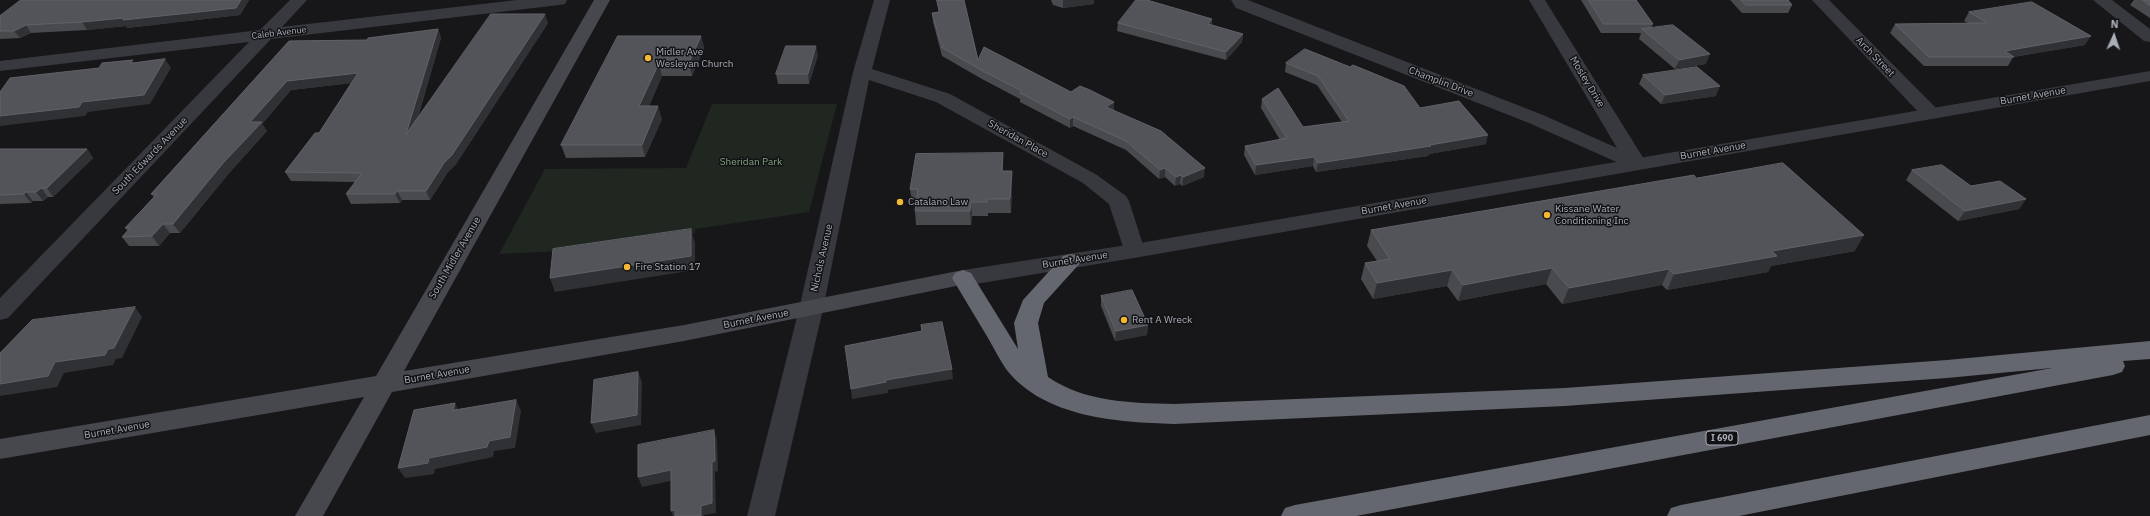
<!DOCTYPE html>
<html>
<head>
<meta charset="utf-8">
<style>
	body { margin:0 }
	#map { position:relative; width:2150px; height:516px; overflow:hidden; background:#171719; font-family:"IBM Plex Sans",sans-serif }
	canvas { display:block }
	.north { position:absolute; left:2094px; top:16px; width:40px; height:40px; -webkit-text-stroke:3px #121214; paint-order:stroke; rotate:3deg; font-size:11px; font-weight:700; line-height:16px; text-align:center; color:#a9aeb9 }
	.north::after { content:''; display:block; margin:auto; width:14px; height:18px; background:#a9aeb9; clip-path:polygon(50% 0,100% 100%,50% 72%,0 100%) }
</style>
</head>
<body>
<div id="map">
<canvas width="2150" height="516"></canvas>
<div class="north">N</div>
</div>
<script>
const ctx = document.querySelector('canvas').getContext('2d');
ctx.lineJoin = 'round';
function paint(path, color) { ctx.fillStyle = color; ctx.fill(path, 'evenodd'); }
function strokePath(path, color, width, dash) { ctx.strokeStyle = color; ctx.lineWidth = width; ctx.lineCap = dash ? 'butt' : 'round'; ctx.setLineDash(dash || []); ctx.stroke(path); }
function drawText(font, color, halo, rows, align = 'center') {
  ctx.font = font + ' "IBM Plex Sans",sans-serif'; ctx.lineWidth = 3; ctx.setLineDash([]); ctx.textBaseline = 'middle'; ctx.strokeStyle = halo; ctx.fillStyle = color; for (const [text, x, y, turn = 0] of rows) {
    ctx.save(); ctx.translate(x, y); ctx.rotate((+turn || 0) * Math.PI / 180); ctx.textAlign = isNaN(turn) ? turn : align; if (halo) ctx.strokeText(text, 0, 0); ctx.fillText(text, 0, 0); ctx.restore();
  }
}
const green = new Path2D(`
	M712,104H837L809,212L695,229V233L582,250L499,254L545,169L686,168Z`);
const minor = new Path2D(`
	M290,0H307L282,27L517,0H567L565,4L559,5L271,39L8,318L0,320V298L249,42L0,71V61L260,30Z
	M874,0H890L872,69L950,94L1097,175L1126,196L1129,201L1145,251L1142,256L1134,258L1126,256L1109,204L1083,183L936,102L869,80L823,309L775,516H747L799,309L853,72Z
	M1231,0H1248L1543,115L1617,148L1529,0H1545L1647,164L1644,168L1637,170L1630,168L1529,123L1236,8Z
	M1812,0H1829L1937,109L1939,113L1937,117L1930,119L1923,117Z
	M2093,0H2112L2150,29V42L2144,41Z`);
const tertiary = new Path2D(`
	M2150,71V81L1134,258L963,286L955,283L952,278L955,273L963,270L1134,244Z`);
const secondary = new Path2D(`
	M594,0H610L404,371L684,325L963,270L971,273L974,278L971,283L684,341L392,392L323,516H295L364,397L0,459V439L376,376Z`);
const motorway = new Path2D(`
	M1071,254L1079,256L1082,261L1044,303L1038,323L1048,377C1085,402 1130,403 1174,404L1565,388L1947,360L2150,341V359L2123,361L2125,366L2122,372L2113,375L1356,516H1281L1285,508L1295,505L2052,368L1947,378L1565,406L1174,424C1118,422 1044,418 1006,369C999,359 994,348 988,338C976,318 964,298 952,278L955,273L963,270L971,273L1018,349L1014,323L1023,300L1063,256Z
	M2150,415V435L1739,516H1667L1671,508L1681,505Z`);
const wall = new Path2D(`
	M21,0H249L240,15L127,28L126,26L87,30L31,33L20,38L0,39V16Z
	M937,0H964L978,60L1071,92L1114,102V111L1204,177L1182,186L1180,184L1175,186L1165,177L1159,179L1126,150L1073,126L1070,128L1020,102V99L982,79L942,56L933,22L932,13L939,12Z
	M1051,0H1094V4L1063,8L1053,5Z
	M1581,0H1636L1653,24L1651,28L1706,64L1675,69L1639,39L1641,33H1601Z
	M1730,0H1788L1792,5L1788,13H1742Z
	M2134,0H2150V18L2130,5Z
	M1969,12L2085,45L2013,57L2008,66H1924L1890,33L1895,24L1968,23L1964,21Z
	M1212,19V25L1243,34L1242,42L1226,60L1117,31L1118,23Z
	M548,23L456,164L448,172L430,200H402L400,203L351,204L346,194L355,182L291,181L285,172L319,133L351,83L291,90L262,124L267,131L230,172L180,233H170L159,246H129L122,237L128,231L125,228L154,197L151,194L289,41L367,40L438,29L441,38L418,117Z
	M618,36H701L704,48L692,76H662L649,106L662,119L645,157L566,158L561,145Z
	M818,55L809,84H778L776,74Z
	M1286,63L1420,108L1486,144L1429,154L1428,156L1316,172L1313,166L1255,175L1244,155L1245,146L1280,140L1261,108L1262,99L1303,127L1342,122L1317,85L1285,72Z
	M1643,75L1716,96L1661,104L1639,84Z
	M0,149H87L93,158L53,197H48L43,201H33L31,203L0,204Z
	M1003,153V171H1012V185L1011,213H988V216H972L971,225H916L915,211L916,203H912L910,189Z
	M1912,170L1971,186L2026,199L2019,209L1958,221L1906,180Z
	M1696,178L1855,251L1771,266L1768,272L1667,290L1662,285L1562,304L1546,284L1458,301L1447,286L1373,299L1361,279L1365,263L1377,261L1367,246L1371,230Z
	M1101,296L1148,325L1147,335L1115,341L1101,306Z`);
const shadedWall = new Path2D(`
	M241,0H249L240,15L127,28L126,26L87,30L82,22L124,18Z
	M1063,0H1094V4L1063,8Z
	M545,14L548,23L456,164L448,172L430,200L426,191L444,163Z
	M1212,19L1211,28L1208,24Z
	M26,25L31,33L20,38L14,31Z
	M438,29L441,38L410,143L406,134Z
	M1243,34L1242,42L1226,60V52Z
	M701,36L704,48L692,76L689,63Z
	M2091,36L2085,45L2013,57H2014L2005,51Z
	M816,46L818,55L809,84L808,74Z
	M1710,54L1706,64L1675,69L1679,60Z
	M165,59L171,68L150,104L88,112L85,116L0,126V116L82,102Z
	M659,63L662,76L643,119L639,106Z
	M358,73L362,82L291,90L262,124L267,131L230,172L180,233L173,224L250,122L287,81Z
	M1720,86L1716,96L1661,104L1665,95Z
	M1114,102V111L1106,107Z
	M658,106L662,119L645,157L642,145Z
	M1073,117V126L1070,128V119Z
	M1488,135L1486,144L1429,154L1428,156L1316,172L1318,163Z
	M87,149L93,158L53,197L47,188Z
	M1003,153V167L1002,185V171Z
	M1314,157L1313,166L1255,175L1256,165Z
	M1165,168V177L1159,179L1160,170Z
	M1205,168L1204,177L1182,186L1183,177Z
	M1012,171V185L1011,213L1010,199Z
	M1181,175L1180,184L1175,186L1176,177Z
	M41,188L48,197L43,201L36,192Z
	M397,191L402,200L400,203L395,194Z
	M26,192L33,201L31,203L24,194Z
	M2026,199L2019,209L1958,221L1965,211Z
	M971,202L972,216L971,225L970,211Z
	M163,224L170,233L159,246L152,236Z
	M691,229L695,243V270L555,292L550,278Z
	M1864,235L1855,251L1771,266L1768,272L1667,290L1674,274L1772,251Z
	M1552,268L1546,284L1458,301L1463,285Z
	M1669,269L1662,285L1562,304L1569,288Z
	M1452,270L1447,286L1373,299L1377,283Z
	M135,307L142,317L122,358L116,359L113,365L64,373L57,387L0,396V384L55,362L108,349Z
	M1148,325L1147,335L1115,341L1116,331Z
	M952,369L953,379L888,390V393L852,399L851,389L886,380Z
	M638,372L642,382L641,425L596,433L591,423Z
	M516,400L521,411L515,448L494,451L493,457L435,469L434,474L405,478L398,468L489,441Z
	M455,403L460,414L453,410Z
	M714,430L717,440L718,471L715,472L716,513L704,515V516H701V506L712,462Z
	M671,470L675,480L642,487L638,477Z
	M675,510L678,516H673L671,511Z`);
const building = new Path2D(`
	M21,0H241L236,8L123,20L124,18L82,22L26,25L14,31H0V16Z
	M937,0H964L978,60L984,47L1071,92L1080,86L1090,90L1114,102L1106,107L1161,131L1205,168L1183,177L1181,175L1176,177L1165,168L1160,170L1126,141L1073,117L1070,119L1020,93L1022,91L981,70L941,47L944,46L941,44L932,13L939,12Z
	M1136,0H1147L1212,19L1208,24L1243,34L1226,52L1118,23Z
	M1589,0H1636L1653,24H1604Z
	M1741,0H1788L1792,5H1746Z
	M2143,0H2150V5Z
	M2032,2L2091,36L2005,51L2014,57H1929L1895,24L1987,23L1969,12Z
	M491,14H545L452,155L444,163L426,191H397L395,194H346L362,173L285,172L315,133H319L358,73L287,81L250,122H262L224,162L173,224H163L152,236L122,237L130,228H125L157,194H151L289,41L367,40L368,38L438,29L406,134Z
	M1673,25L1710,54L1679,60L1642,29Z
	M618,36H701L689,63H659L639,106H658L642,145H561Z
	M786,46H816L808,74H776Z
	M1305,49L1350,67L1353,65L1404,86L1420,108L1459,101L1488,135L1430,145L1431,146L1318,163L1314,157L1256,165L1245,146L1287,138L1262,99L1278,88L1303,127L1349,121L1318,76L1286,63Z
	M165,59L144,95L82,102L79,107L0,116V92L10,78L99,68L102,63L133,60L131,63Z
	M1697,67L1720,86L1665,95L1643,75Z
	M0,149H87L47,188H41L36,192H26L24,194L0,195Z
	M1003,153L1002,171H1012L1010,199H987V202H971L970,211H915L918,189H910L916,154Z
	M1783,163L1864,235L1772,251L1777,256L1674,274L1669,269L1569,288L1552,268L1463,285L1452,270L1377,283L1365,263L1390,259L1371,230L1694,175L1696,178Z
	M1942,165L1971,186L2000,181L2026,199L1965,211L1912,170Z
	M691,229V256L550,278L553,249Z
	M1132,290L1148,325L1116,331L1101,296Z
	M135,307L114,348L108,349L105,355L55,362L48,376L0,384V353L32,320Z
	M942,322L952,369L886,380V382L851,389L845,346L922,331L921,325Z
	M638,372L637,415L591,423L594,380Z
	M516,400L510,437L489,441L487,447L429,458L428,463L398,468L414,410L455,403L453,410Z
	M714,430L715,461L712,462V503L701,506V516H675V510L671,511V470L638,477V445Z`);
const markers = [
	[648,58,4,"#f4b834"],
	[900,202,4,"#f4b834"],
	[1547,215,4,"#f4b834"],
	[627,267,4,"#f4b834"],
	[1124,320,4,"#f4b834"]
];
const farStreetnames = [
	["Caleb Avenue",279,33,-7]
];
const shields = [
	[1722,438,32]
];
const shieldNames = [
	["I 690",1722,438]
];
const poiNames = [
	["Midler Ave",656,52],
	["Wesleyan Church",656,64],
	["Catalano Law",908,202],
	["Kissane Water",1555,209],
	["Conditioning Inc",1555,221],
	["Fire Station 17",635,267],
	["Rent A Wreck",1132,320]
];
const streetNames = [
	["Arch Street",1875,57,46],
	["Champlin Drive",1441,82,21],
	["Mosley Drive",1587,82,59],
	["Burnet Avenue",2033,96,-10],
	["Sheridan Place",1018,139,29],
	["Burnet Avenue",1713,151,-10],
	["South Edwards Avenue",150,156,-46],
	["Burnet Avenue",1394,206,-10],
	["South Midler Avenue",455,258,-60],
	["Nichols Avenue",822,258,-77],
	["Burnet Avenue",1075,260,-9],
	["Burnet Avenue",756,319,-11],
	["Burnet Avenue",437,375,-10],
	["Burnet Avenue",117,430,-10]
];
const parkNames = [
	["Sheridan Park",751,162]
];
paint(green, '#1f2720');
paint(minor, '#38393e');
paint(tertiary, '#38393e');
paint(secondary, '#46484e');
paint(motorway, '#64676f');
paint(wall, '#484a4e');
paint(shadedWall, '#303134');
paint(building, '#53545a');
strokePath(building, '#606268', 1);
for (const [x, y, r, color] of markers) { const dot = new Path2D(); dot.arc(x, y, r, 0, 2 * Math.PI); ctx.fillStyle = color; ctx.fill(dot); strokePath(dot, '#121214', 1.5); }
drawText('9px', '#a9aeb9', '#121214', farStreetnames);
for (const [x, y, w] of shields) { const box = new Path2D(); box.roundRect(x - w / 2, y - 7, w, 14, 3); ctx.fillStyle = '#121214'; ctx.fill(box); strokePath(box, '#a9aeb9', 1); }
drawText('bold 9px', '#a9aeb9', null, shieldNames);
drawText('10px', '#a9aeb9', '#121214', poiNames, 'left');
drawText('10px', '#a9aeb9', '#121214', streetNames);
drawText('10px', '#80a483', '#121214', parkNames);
</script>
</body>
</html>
